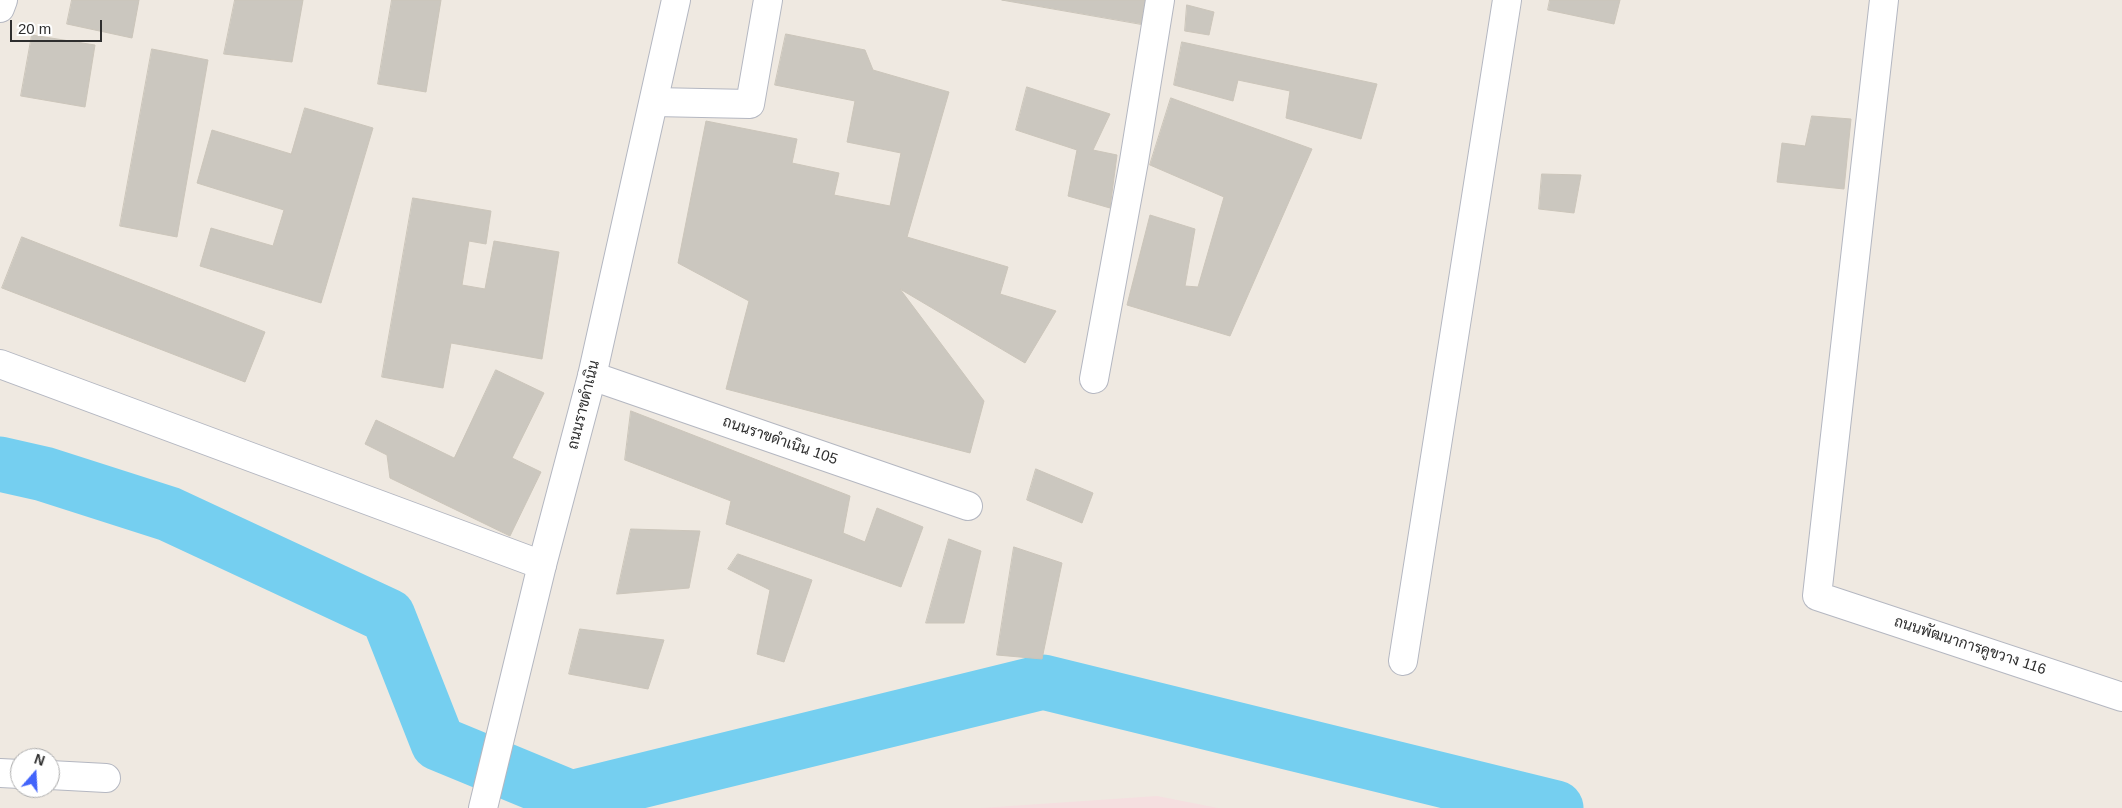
<!DOCTYPE html>
<html>
<head>
<meta charset="utf-8">
<style>
	body { margin:0 }
	#map { position:relative; width:2122px; height:808px; overflow:hidden; background:#efe9e1; font-family:Arial,sans-serif }
	canvas { display:block }
	.north { position:absolute; left:10px; top:748px; width:50px; height:50px; box-sizing:border-box; background:#fff; border:1px solid #ababab; border-radius:50%; rotate:19deg; font-size:14px; font-weight:700; line-height:20px; text-align:center; color:#2e2e2e }
	.north::after { content:''; display:block; margin:auto; width:18px; height:22px; background:#4264fb; clip-path:polygon(50% 0,100% 100%,50% 72%,0 100%) }
	.scale { position:absolute; left:10px; top:20px; width:92px; height:22px; box-sizing:border-box; border:2px solid #2e2e2e; border-top:0; padding-left:6px; font-size:15px; line-height:18px; white-space:nowrap; color:#2e2e2e; -webkit-text-stroke:4px #fff; paint-order:stroke }
</style>
</head>
<body>
<div id="map">
<canvas width="2122" height="808"></canvas>
<div class="north">N</div>
<div class="scale">20 m</div>
</div>
<script>
const ctx = document.querySelector('canvas').getContext('2d');
ctx.lineJoin = 'round';
function paint(path, color) { ctx.fillStyle = color; ctx.fill(path, 'evenodd'); }
function strokePath(path, color, width, dash) { ctx.strokeStyle = color; ctx.lineWidth = width; ctx.lineCap = dash ? 'butt' : 'round'; ctx.setLineDash(dash || []); ctx.stroke(path); }
function drawText(font, color, halo, rows, align = 'center') {
  ctx.font = font + ' Arial,Sarabun,sans-serif'; ctx.lineWidth = 5; ctx.setLineDash([]); ctx.textBaseline = 'middle'; ctx.strokeStyle = halo; ctx.fillStyle = color; for (const [text, x, y, turn = 0] of rows) {
    ctx.save(); ctx.translate(x, y); ctx.rotate((+turn || 0) * Math.PI / 180); ctx.textAlign = isNaN(turn) ? turn : align; if (halo) ctx.strokeText(text, 0, 0); ctx.fillText(text, 0, 0); ctx.restore();
  }
}
const medical = new Path2D(`
	M1157,796L1218,808H981Z`);
const river = new Path2D(`
	M0,464L44,474L169,514L388,616L438,743L571,798L1043,682L1556,808`);
const building = new Path2D(`
	M72,0H139L132,38L67,24Z
	M235,0H303L292,62L224,54Z
	M392,0H441L426,92L378,84Z
	M1002,0H1145L1141,24Z
	M1550,0H1620L1614,24L1548,10Z
	M1187,5L1214,12L1209,35L1185,31Z
	M786,34L865,50L873,70L949,92L907,237L1008,267L1000,294L1056,311L1025,363L900,289L984,401L970,453L726,389L749,301L678,263L706,121L797,139L792,163L839,173L834,195L890,206L901,153L847,142L855,101L775,85Z
	M32,35L95,45L85,107L21,96Z
	M1182,42L1377,84L1361,139L1286,118L1290,91L1238,80L1233,101L1174,85Z
	M152,49L208,60L177,237L120,226Z
	M1027,87L1110,114L1093,150L1117,155L1110,208L1068,196L1077,150L1016,130Z
	M1171,98L1312,149L1230,336L1127,305L1150,215L1195,229L1185,286L1198,287L1224,197L1150,165Z
	M305,108L373,128L321,303L200,266L211,228L273,246L284,210L197,183L212,130L291,154Z
	M1812,116L1851,119L1844,189L1777,182L1782,143L1805,146Z
	M1542,174L1581,175L1574,213L1539,209Z
	M413,198L491,211L486,244L469,241L462,285L485,289L494,241L559,252L542,359L451,343L443,388L382,377Z
	M22,237L265,332L245,382L2,288Z
	M496,370L544,393L512,458L541,472L510,536L390,478L387,455L365,444L376,420L454,458Z
	M631,411L850,496L843,533L865,542L877,508L923,527L901,587L726,524L731,501L625,460Z
	M1036,469L1093,493L1082,523L1027,500Z
	M631,529L700,531L689,588L617,594Z
	M949,539L981,551L964,623H926Z
	M1014,547L1062,563L1042,659L997,655Z
	M738,554L812,580L784,662L757,654L770,590L728,569Z
	M580,629L664,640L648,689L569,674Z`);
const street = new Path2D(`
	M1884,0L1817,596L2122,697
	M0,8L3,0
	M654,102L750,104L768,0
	M0,364L542,565
	M592,376L968,506
	M1094,379L1134,161L1160,0
	M1403,661L1507,0
	M0,773L20,774
	M50,775L106,778`);
const secondary = new Path2D(`
	M483,808L542,565L592,376L676,0`);
const streetNames = [
	["ถนนราขดำเนิน",584,405,-76],
	["ถนนราขดำเนิน 105",780,441,19],
	["ถนนพัฒนาการคูขวาง 116",1970,646,18]
];
paint(medical, '#f5dfe0');
strokePath(river, '#75cff0', 55);
paint(building, '#cbc7bf');
strokePath(building, '#cbc5ba', 1);
strokePath(street, '#b4b7c1', 30);
strokePath(secondary, '#b4b7c1', 30);
strokePath(street, '#fff', 28);
strokePath(secondary, '#fff', 28);
drawText('15px', '#2e2e2e', '#fff', streetNames);
</script>
</body>
</html>
